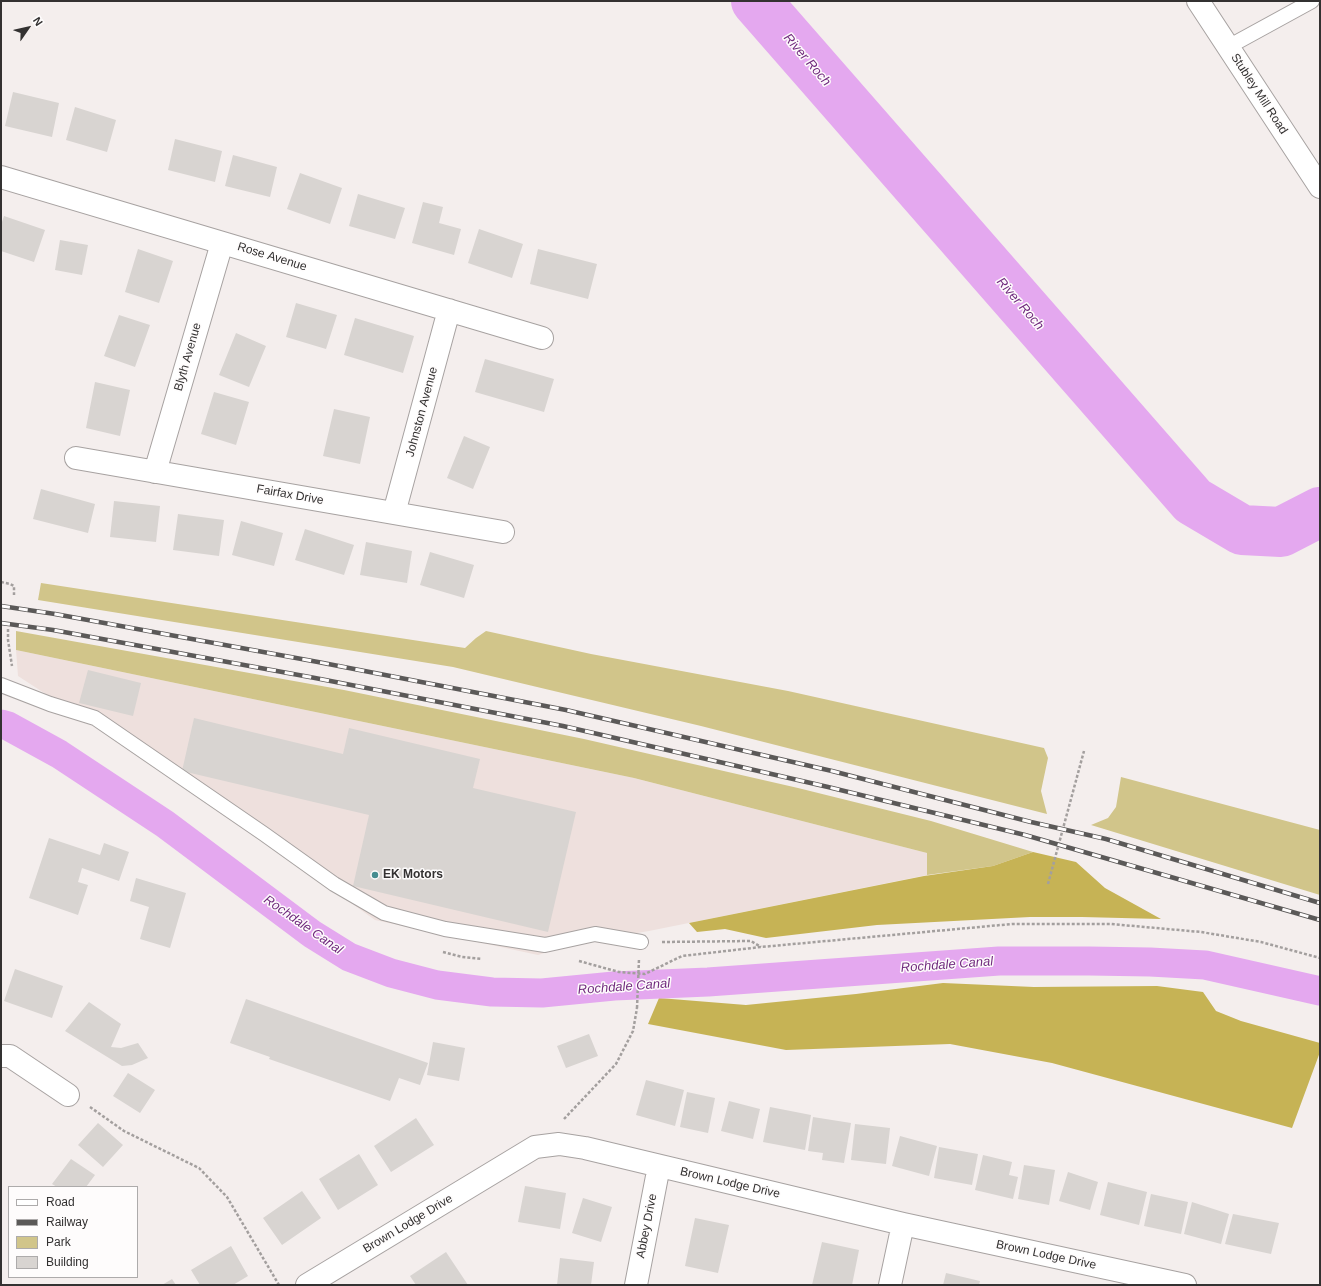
<!DOCTYPE html>
<html>
<head>
<meta charset="utf-8">
<style>
	body { margin:0 }
	#map { position:relative; width:1321px; height:1286px; overflow:hidden; background:#f4eeed; font-family:Helvetica,sans-serif }
	canvas { display:block }
	.frame { position:absolute; inset:0; border:2px solid #333131; pointer-events:none }
	.legend { position:absolute; left:8px; top:1186px; width:130px; height:92px; box-sizing:border-box; background:#fefcfc; border:1px solid #adabab; margin:0; padding:5px 7px; list-style:none; font-size:12px; color:#333131 }
	.legend li { display:flex; align-items:center; gap:8px; height:20px }
	.legend b { width:20px; border:1px solid #adabab }
	.north { position:absolute; left:8px; top:8px; width:40px; height:40px; -webkit-text-stroke:3px #fefcfc; paint-order:stroke; rotate:56deg; font-size:11px; font-weight:700; line-height:16px; text-align:center; color:#333131 }
	.north::after { content:''; display:block; margin:auto; width:14px; height:18px; background:#333131; clip-path:polygon(50% 0,100% 100%,50% 72%,0 100%) }
</style>
</head>
<body>
<div id="map">
<canvas width="1321" height="1286"></canvas>
<div class="frame"></div>
<ul class="legend">
<li><b style="height:5px;background:#fff"></b>Road</li>
<li><b style="height:5px;background:#5b5958"></b>Railway</li>
<li><b style="height:11px;background:#d1c58a"></b>Park</li>
<li><b style="height:11px;background:#d8d4d1"></b>Building</li>
</ul>
<div class="north">N</div>
</div>
<script>
const ctx = document.querySelector('canvas').getContext('2d');
ctx.lineJoin = 'round';
function paint(path, color) { ctx.fillStyle = color; ctx.fill(path, 'evenodd'); }
function strokePath(path, color, width, dash) { ctx.strokeStyle = color; ctx.lineWidth = width; ctx.lineCap = dash ? 'butt' : 'round'; ctx.setLineDash(dash || []); ctx.stroke(path); }
function drawText(font, color, halo, rows, align = 'center') {
  ctx.font = font + ' Helvetica,sans-serif'; ctx.lineWidth = 3; ctx.setLineDash([]); ctx.textBaseline = 'middle'; ctx.strokeStyle = halo; ctx.fillStyle = color; for (const [text, x, y, turn = 0] of rows) {
    ctx.save(); ctx.translate(x, y); ctx.rotate((+turn || 0) * Math.PI / 180); ctx.textAlign = isNaN(turn) ? turn : align; if (halo) ctx.strokeText(text, 0, 0); ctx.fillText(text, 0, 0); ctx.restore();
  }
}
const built = new Path2D(`
	M16,650L634,778L927,853V875L649,931L577,943L538,955L375,920L251,832L95,726L18,676Z`);
const green = new Path2D(`
	M41,583L465,648L476,638L486,631L591,654L788,691L1044,748L1048,758L1041,791L1047,814L701,726L453,667L38,600Z
	M16,631L344,690L584,739L798,788L931,821L1033,852L993,866L927,875V853L634,778L16,650Z
	M1121,777L1320,830V895L1091,825L1108,818L1116,807Z`);
const forest = new Path2D(`
	M1033,852L1076,862L1105,888L1161,919L1082,917H1030L877,925L766,938L725,929L697,932L689,923L924,876L993,866Z
	M943,983L1034,987L1157,986L1203,992L1216,1011L1241,1021L1320,1043V1052L1292,1128L1052,1063L950,1044L786,1050L648,1024L659,998L746,1005L856,994Z`);
const canal = new Path2D(`
	M1,724L8,726L59,754L165,824L312,934L349,957L391,973L437,985L492,992L542,993L614,986L708,982L999,961H1089L1150,962L1205,965L1320,991`);
const river = new Path2D(`
	M756,1L1193,501L1242,530L1281,532L1320,512`);
const building = new Path2D(`
	M13,92L59,103L52,137L5,126Z
	M75,107L116,120L107,152L66,140Z
	M175,139L222,151L215,182L168,170Z
	M233,155L277,167L270,197L225,186Z
	M300,173L342,188L330,224L287,209Z
	M358,194L405,208L395,239L349,226Z
	M423,202L443,207L439,223L461,229L454,255L412,243Z
	M4,216L45,230L34,262L1,251V225Z
	M479,229L523,244L512,278L468,263Z
	M60,240L88,245L82,275L55,270Z
	M138,249L173,261L159,303L125,292Z
	M538,249L597,264L588,299L530,284Z
	M296,303L337,315L326,349L286,337Z
	M119,315L150,325L135,367L104,356Z
	M355,318L414,336L403,373L344,355Z
	M236,333L266,346L249,387L219,375Z
	M485,359L554,379L544,412L475,392Z
	M95,382L130,390L120,436L86,428Z
	M214,392L249,402L236,445L201,434Z
	M334,409L370,417L360,464L323,456Z
	M464,436L490,447L473,489L447,478Z
	M41,489L95,504L88,533L33,519Z
	M114,501L160,506L156,542L110,537Z
	M178,514L224,520L219,556L173,550Z
	M241,521L283,533L274,566L232,555Z
	M305,529L354,545L344,575L295,560Z
	M366,542L412,551L407,583L360,575Z
	M430,552L474,565L464,598L420,585Z
	M88,670L141,683L133,716L79,703Z
	M194,718L343,754L349,728L480,759L473,788L576,812L548,932L353,886L369,815L182,771Z
	M49,838L100,855L104,843L129,852L119,881L82,868L78,882L88,885L78,915L29,898Z
	M136,878L186,893L170,948L140,939L149,907L130,901Z
	M15,969L63,986L52,1018L4,1001Z
	M246,999L428,1063L420,1085L399,1078L390,1101L269,1059L270,1057L230,1043Z
	M89,1002L121,1024L111,1047L121,1048L138,1043L148,1058L132,1065L122,1066L65,1031Z
	M589,1034L598,1056L566,1068L557,1046Z
	M433,1042L465,1048L459,1081L427,1075Z
	M128,1073L155,1090L140,1113L113,1096Z
	M646,1080L684,1090L675,1126L636,1115Z
	M687,1092L715,1098L708,1133L680,1127Z
	M729,1101L760,1109L753,1139L721,1131Z
	M770,1107L811,1115L805,1150L763,1142Z
	M813,1117L851,1123L844,1163L822,1160L823,1153L808,1151Z
	M416,1118L434,1145L391,1172L374,1146Z
	M98,1123L123,1145L103,1167L78,1145Z
	M855,1124L890,1128L886,1164L851,1160Z
	M900,1136L937,1146L929,1176L892,1166Z
	M939,1147L978,1154L972,1185L934,1178Z
	M359,1154L378,1185L338,1210L319,1179Z
	M983,1155L1012,1162L1009,1175L1018,1177L1013,1199L975,1190Z
	M71,1159L95,1175L86,1187H57L52,1184Z
	M1024,1165L1055,1170L1049,1205L1018,1199Z
	M1068,1172L1098,1182L1090,1210L1059,1201Z
	M1108,1182L1147,1192L1139,1225L1100,1215Z
	M525,1186L566,1193L560,1229L518,1222Z
	M302,1191L321,1218L282,1245L263,1218Z
	M1151,1194L1188,1202L1181,1234L1144,1226Z
	M583,1198L612,1207L601,1242L572,1233Z
	M1192,1202L1229,1214L1221,1244L1184,1234Z
	M1233,1214L1279,1223L1271,1254L1225,1244Z
	M695,1218L729,1225L718,1273L685,1266Z
	M822,1242L859,1250L852,1285H812Z
	M231,1246L248,1276L233,1285H200L191,1270Z
	M446,1252L468,1285H416L410,1276Z
	M560,1258L594,1262L591,1285H557Z
	M946,1273L980,1281L979,1285H943Z
	M172,1279L176,1285H162Z`);
const path = new Path2D(`
	M1,582L10,584L14,586V595
	M8,629V640L12,666
	M1048,884L1084,751
	M662,942L751,941L761,947
	M443,952L462,957L482,959
	M579,961L619,972L645,974L682,956L761,947L1012,924H1111L1201,932L1261,942L1320,958
	M90,1107L124,1131L199,1168L227,1197L279,1285
	M564,1119L616,1064L633,1031L637,1008`);
const service = new Path2D(`
	M1228,47L1312,1
	M1,685L50,704L95,718L264,834L334,884L384,913L445,929L545,945L595,934L641,942`);
const minor = new Path2D(`
	M1198,1L1320,187
	M1,177L542,338
	M76,458L503,532
	M155,472L222,243
	M394,513L449,310
	M1,1056H10L68,1095
	M307,1285L535,1147L559,1144L585,1148L903,1224L1185,1285
	M636,1285L659,1166
	M890,1285L903,1224`);
const rail = new Path2D(`
	M1,606L55,614L318,662L566,710L832,771L1031,822L1106,839L1320,903
	M1,623L53,630L315,678L563,726L828,787L1025,835L1320,920`);
const pathBridge = new Path2D(`
	M637,1008L639,959`);
const markers = [
	[375,875,4,"#458d90"]
];
const streetNames = [
	["Stubley Mill Road",1259,94,57],
	["Rose Avenue",272,257,17],
	["Blyth Avenue",188,357,-74],
	["Johnston Avenue",422,412,-75],
	["Fairfax Drive",290,495,10],
	["Brown Lodge Drive",730,1183,13],
	["Brown Lodge Drive",408,1224,-31],
	["Abbey Drive",647,1226,-79],
	["Brown Lodge Drive",1046,1255,12]
];
const poiNames = [
	["EK Motors",383,875]
];
const waterNames = [
	["River Roch",807,60,49],
	["River Roch",1020,304,49],
	["Rochdale Canal",303,925,35],
	["Rochdale Canal",947,965,-4],
	["Rochdale Canal",624,987,-4]
];
paint(built, '#eee0dd');
paint(green, '#d1c58a');
paint(forest, '#c6b355');
strokePath(canal, '#e4a8ef', 29);
strokePath(river, '#e4a8ef', 50);
paint(building, '#d8d4d1');
strokePath(service, '#a7a2a1', 16);
strokePath(minor, '#a7a2a1', 24);
strokePath(path, '#a39f9e', 2.5, [3, 2]);
strokePath(service, '#fff', 14);
strokePath(minor, '#fff', 22);
strokePath(rail, '#5b5958', 4.5);
strokePath(rail, '#fefcfc', 3, [9]);
strokePath(pathBridge, '#a39f9e', 2.5, [3, 2]);
for (const [x, y, r, color] of markers) { const dot = new Path2D(); dot.arc(x, y, r, 0, 2 * Math.PI); ctx.fillStyle = color; ctx.fill(dot); strokePath(dot, '#fefcfc', 1.5); }
drawText('12px', '#333131', '#fefcfc', streetNames);
drawText('bold 12px', '#333131', '#fefcfc', poiNames, 'left');
drawText('italic 13px', '#712b7e', '#fefcfc', waterNames);
</script>
</body>
</html>
